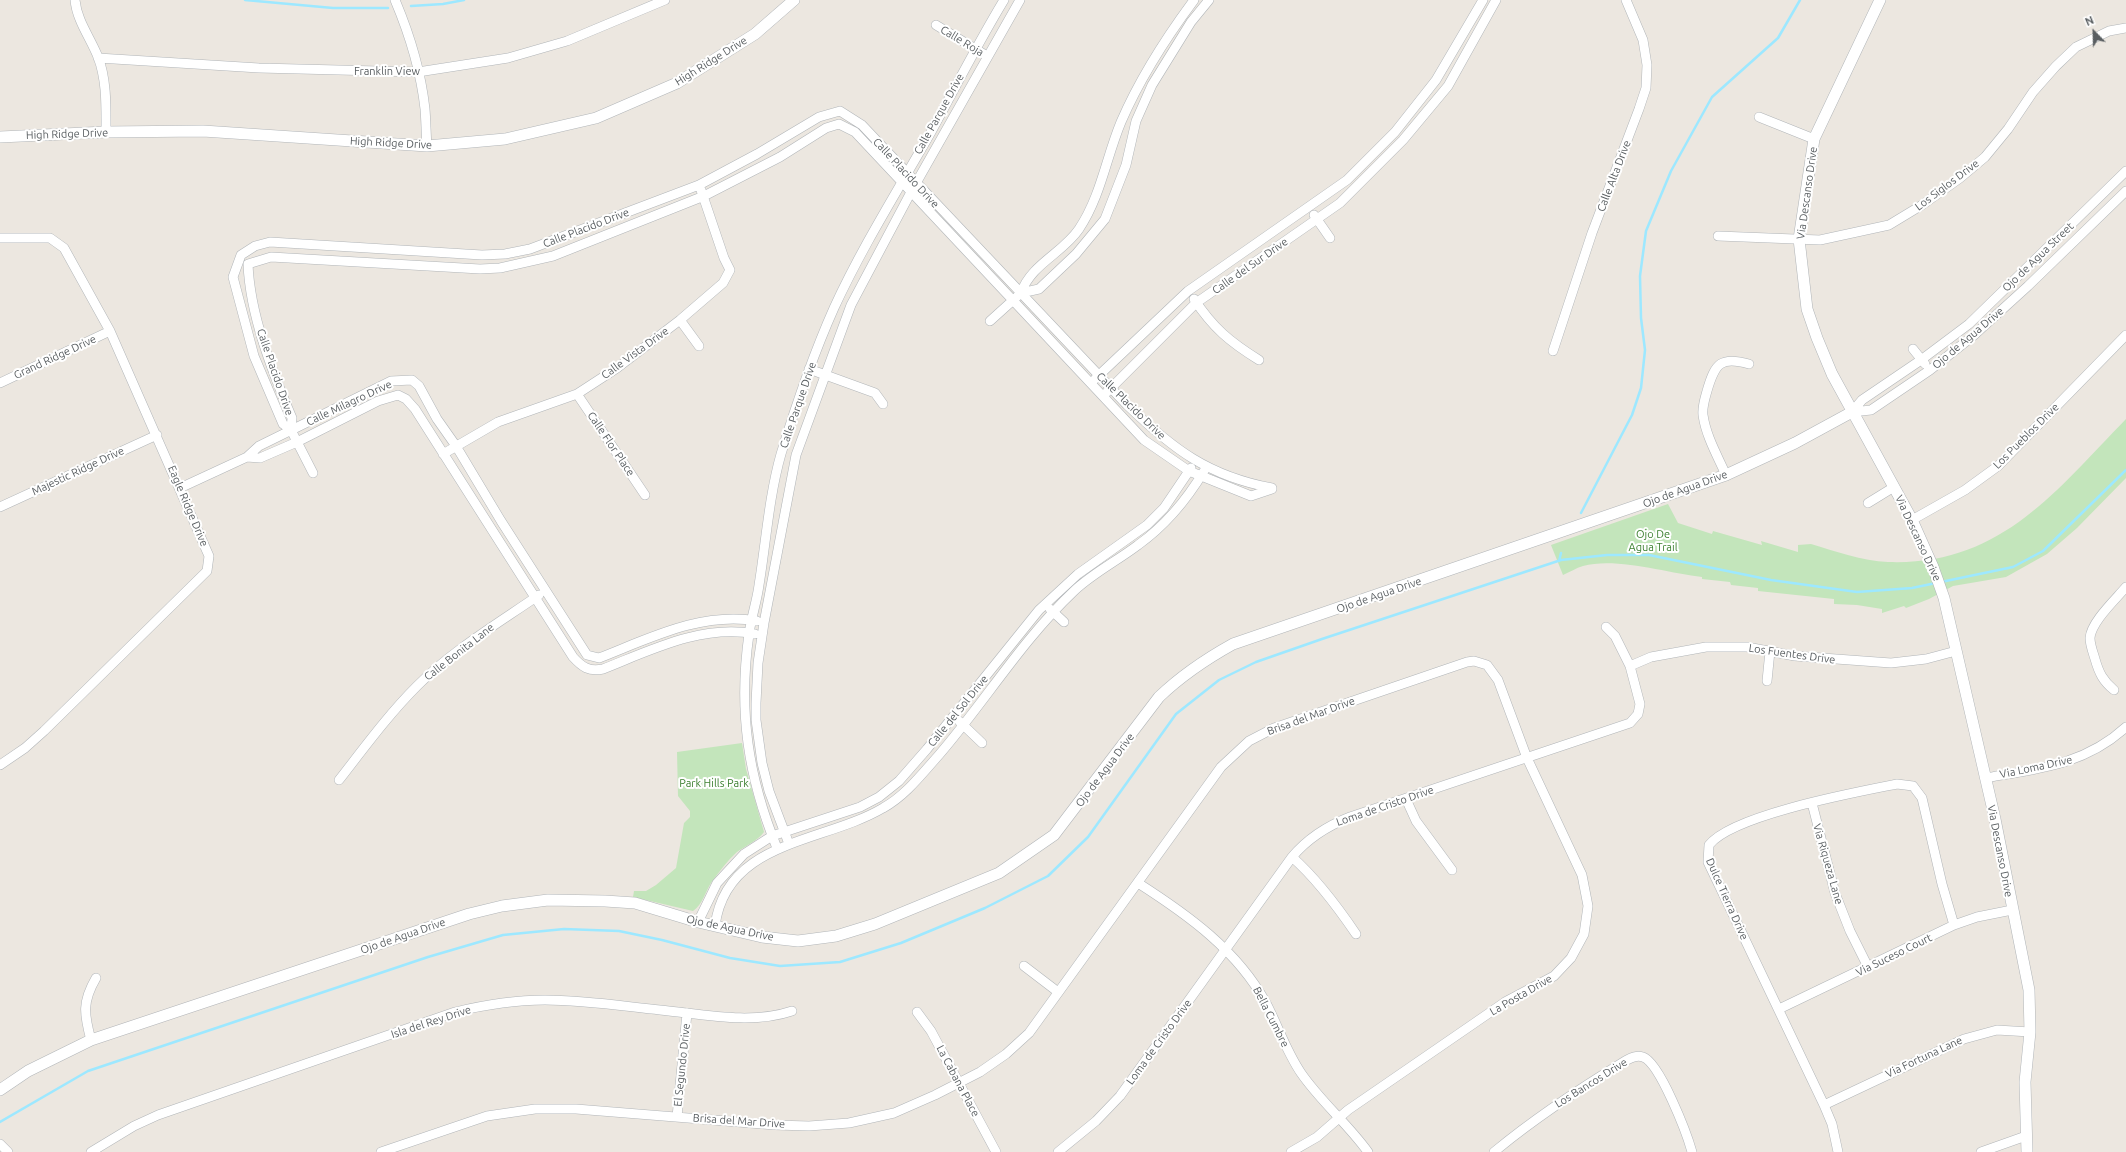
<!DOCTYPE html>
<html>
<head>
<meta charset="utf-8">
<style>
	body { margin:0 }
	#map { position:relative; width:2126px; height:1152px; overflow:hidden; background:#ece7e0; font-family:Ubuntu,sans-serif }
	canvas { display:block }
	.north { position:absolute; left:2074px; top:12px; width:40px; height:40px; -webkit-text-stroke:3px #fff; paint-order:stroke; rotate:337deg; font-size:11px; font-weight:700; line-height:16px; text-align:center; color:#595e61 }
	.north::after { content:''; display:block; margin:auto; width:14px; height:18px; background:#595e61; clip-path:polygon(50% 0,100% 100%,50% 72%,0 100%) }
</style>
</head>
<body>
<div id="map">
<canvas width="2126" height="1152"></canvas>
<div class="north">N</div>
</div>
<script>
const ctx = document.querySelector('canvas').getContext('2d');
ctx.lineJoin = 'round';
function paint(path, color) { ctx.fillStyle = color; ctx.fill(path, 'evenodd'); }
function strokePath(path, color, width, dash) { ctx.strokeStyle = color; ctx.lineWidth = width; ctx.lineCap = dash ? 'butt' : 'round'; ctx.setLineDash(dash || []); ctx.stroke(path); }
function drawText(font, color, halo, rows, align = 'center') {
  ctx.font = font + ' Ubuntu,sans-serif'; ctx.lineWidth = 4; ctx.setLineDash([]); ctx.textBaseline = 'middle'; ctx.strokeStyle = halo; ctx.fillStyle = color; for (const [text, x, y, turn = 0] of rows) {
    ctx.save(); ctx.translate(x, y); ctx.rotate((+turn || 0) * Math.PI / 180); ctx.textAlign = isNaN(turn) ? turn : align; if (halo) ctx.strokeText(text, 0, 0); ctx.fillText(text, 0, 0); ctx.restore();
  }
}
const green = new Path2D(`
	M2126,419V478L2077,528L2047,554L2006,577L1953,586L1929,599L1906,608L1904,606L1882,613V609L1857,605L1834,604V599L1758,591V588L1731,585L1730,582L1702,579V577C1667,573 1616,557 1583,566C1576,568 1570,572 1563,575L1551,545L1668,504L1678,523L1712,534L1713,531L1762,545L1761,541L1798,552V545L1811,544C1835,551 1862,561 1888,562C2000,566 2055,492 2126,419Z
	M742,743L746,769L764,832C757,841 747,845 737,852C727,861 719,872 711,883C705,892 703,904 693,911L633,897L634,891H646L656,885L676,868L684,823L690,817V811L678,796L677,752Z`);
const stream = new Path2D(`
	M245,0L333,8H388
	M411,6L443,4L464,0
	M1581,513L1632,415L1641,388L1645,350L1641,318L1640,276L1646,231L1671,171L1712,97L1778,38L1800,0
	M1559,561L1561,553
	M1941,582L2013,567L2043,551L2126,470
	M0,1122L88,1071L428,957L503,935L564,929L619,931L662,940L730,958L780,966L840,962L901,943L985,908L1048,876L1088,837L1176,714L1219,680L1256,662L1322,639L1561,560L1607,555H1649L1771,580L1857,592L1912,588L1936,583`);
const minor = new Path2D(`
	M75,0C77,21 90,37 98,57C107,80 106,108 106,132
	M395,0C409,33 421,73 425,109C426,121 426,133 427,146
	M936,25L987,56
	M98,58L259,68L418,72L508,58L567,41L665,0
	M1759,117L1814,139
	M1314,215L1330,238
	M1718,236L1820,240L1889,225L1922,205L1960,178L1985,157L2008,129L2033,92L2056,66L2076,47L2109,31L2126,28
	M0,238H50L64,248L110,331L209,556L207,571L44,731L25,748L0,765
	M1021,293C1031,264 1063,253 1079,229C1101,196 1106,158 1121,122C1140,78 1165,39 1194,0
	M1194,299C1213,328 1230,342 1259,360
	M680,320L699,346
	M990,321L1021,293L1039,289L1076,254L1105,219L1126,165L1136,121L1152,85L1191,22L1209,0
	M1913,349L1925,364
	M1553,351L1592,233L1639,109L1646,88L1647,65L1643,40L1626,0
	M809,369L875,393L883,404
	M1095,379L1188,291L1347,180L1395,132L1436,80L1483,0
	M0,383L110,331
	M1107,392L1196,303L1340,203L1403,140L1448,86L1496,0
	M577,394L645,495
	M1852,412L1862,400L1921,360L1969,324L2126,171
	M1852,412L1871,410L1930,370L1973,336L2028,286L2126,191
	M291,430L292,418C272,371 250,315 248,264L271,257L480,269L500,268L553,256L704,196L780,157L826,128L839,124L855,132L1144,440L1189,471L1251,496L1272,489
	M443,454L498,422L577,394L617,368L680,320L723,283L730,270L724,258L701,190
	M247,457L260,458L297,442L378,401L398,395L406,399L415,409L573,657C582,667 589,672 603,669C651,650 702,624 755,634
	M313,473L291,430L283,424L254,356L233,277L241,255L255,246L270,242L482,255L505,254L530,249L699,185L757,154L819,117L840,111L862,125L1127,405C1173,449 1208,476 1272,488
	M1726,475C1717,455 1706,436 1703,415C1702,407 1705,398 1707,391C1715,363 1721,356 1749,364
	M180,488L247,457L259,446L391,381L412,380L419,386L437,419L456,446L501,521L587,655L599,658C648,639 702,611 757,621
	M1868,503L1894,487
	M0,507L157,435
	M1912,520L1965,490L1998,466L2126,335
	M1050,609L1064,622
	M1630,666L1651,657L1706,647H1747L1795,656L1891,663L1926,659L1956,651
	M1767,681L1770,651
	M2114,690C2103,681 2099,673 2095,659C2093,652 2090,645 2090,638C2091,622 2116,599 2126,587
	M959,721L982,743
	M1985,778C2037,769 2085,765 2126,727
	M339,780C364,748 388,715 417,686C453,650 497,624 539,595
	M1406,799L1416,821L1452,870
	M1812,803L1835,893L1850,931L1868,967
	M789,844L769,791L762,763L756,720V703L758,663L764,623L796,455L851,305L911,192L1020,0
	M777,848C748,777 738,711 749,634C751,618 757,601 759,585C766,542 769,496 781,454C796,405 813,355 834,308C862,247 898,190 931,132C955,88 978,43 1004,0
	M1292,857C1317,879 1337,906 1356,934
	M1138,883C1188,915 1237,950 1266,1003C1278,1026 1286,1051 1301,1073C1321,1102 1348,1124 1368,1152
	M698,922L717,883L744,854L772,836L860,807L879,797L899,781L927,749L1039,610L1078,574L1147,525L1164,508L1191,468
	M715,926C726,840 824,843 883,808C905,796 921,775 938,756C984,703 1022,640 1074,591C1093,573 1117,561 1138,545C1166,525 1186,501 1204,471
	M1024,966L1058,992
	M1779,1009L1954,925L1977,917L2012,910
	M917,1012L931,1031L996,1152
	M91,1040C84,1014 82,1002 96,978
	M1824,1105L1964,1039L1997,1030L2030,1032
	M677,1117L687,1013
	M0,1144L8,1152
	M91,1152L134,1126L158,1115L455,1012C484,1005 514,1000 545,1000C583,1000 622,1006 660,1010C702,1014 751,1025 792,1011
	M381,1152L487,1116L535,1109H576L775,1125L809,1126L849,1123L894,1113L935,1095L980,1072L1006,1054L1029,1033L1221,767L1249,741L1274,728L1467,662L1474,661L1487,665L1498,680L1527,758L1582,875L1588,906L1584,934L1571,958L1554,976L1505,1002L1476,1022L1348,1110L1317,1137L1291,1152
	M1058,1152L1096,1121L1120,1096L1292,857C1308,838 1327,826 1350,817L1630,723L1638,714L1640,704L1630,666L1615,636L1606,627
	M1494,1152C1535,1118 1579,1089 1625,1061C1631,1058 1636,1055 1643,1057C1660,1063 1687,1134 1692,1152
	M1838,1152L1832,1124L1824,1105L1708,862L1709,845C1732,815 1857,792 1897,784L1913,786L1922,798L1942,884L1954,925
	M1981,1152L2026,1136`);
const tertiary = new Path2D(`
	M1880,0L1814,139L1799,239L1807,309L1817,338L1832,374L1912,520L1933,567L1944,598L1995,819L2029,990L2030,1032L2025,1082L2027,1152
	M0,137L106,132L203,131L427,146L505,139L596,118L677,83L755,34L794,0
	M0,1090L28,1071L91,1040L469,914L502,906L548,900L605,901L635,903L698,922L762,937L798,941L836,936L875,924L999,873L1054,835L1159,697C1182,675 1206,659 1233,644L1726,475L1795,443L1852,412`);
const streetNames = [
	["Calle Roja",962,41,31],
	["High Ridge Drive",711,61,-32],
	["Franklin View",387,71],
	["Calle Parque Drive",939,114,-61],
	["High Ridge Drive",67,134,-2],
	["High Ridge Drive",391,143,3],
	["Calle Placido Drive",906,173,47],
	["Calle Alta Drive",1614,176,-69],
	["Los Siglos Drive",1947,185,-37],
	["Via Descanso Drive",1807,193,-82],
	["Calle Placido Drive",586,228,-21],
	["Ojo de Agua Street",2038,257,-44],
	["Calle del Sur Drive",1250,266,-35],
	["Ojo de Agua Drive",1968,338,-40],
	["Calle Vista Drive",635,353,-36],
	["Grand Ridge Drive",55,357,-25],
	["Calle Placido Drive",275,372,71],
	["Calle Milagro Drive",349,403,-25],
	["Calle Parque Drive",798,405,-71],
	["Calle Placido Drive",1131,406,44],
	["Los Pueblos Drive",2026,436,-45],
	["Calle Flor Place",611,444,56],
	["Majestic Ridge Drive",78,471,-25],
	["Ojo de Agua Drive",1685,489,-20],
	["Eagle Ridge Drive",188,506,67],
	["Via Descanso Drive",1918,538,65],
	["Ojo de Agua Drive",1379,595,-19],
	["Calle Bonita Lane",459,652,-38],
	["Los Fuentes Drive",1792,654,8],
	["Calle del Sol Drive",958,711,-51],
	["Brisa del Mar Drive",1311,716,-20],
	["Via Loma Drive",2036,767,-12],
	["Ojo de Agua Drive",1105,770,-53],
	["Loma de Cristo Drive",1385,806,-19],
	["Via Descanso Drive",2000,851,79],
	["Via Riqueza Lane",1828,864,74],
	["Dulce Tierra Drive",1727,899,66],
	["Ojo de Agua Drive",730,928,12],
	["Ojo de Agua Drive",403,936,-19],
	["Via Suceso Court",1894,955,-26],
	["La Posta Drive",1521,995,-30],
	["Bella Cumbre",1271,1017,63],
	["Isla del Rey Drive",431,1022,-18],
	["Loma de Cristo Drive",1159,1042,-54],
	["Via Fortuna Lane",1924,1057,-25],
	["El Segundo Drive",682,1065,-84],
	["La Cabana Place",958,1081,62],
	["Los Bancos Drive",1591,1083,-32],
	["Brisa del Mar Drive",739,1121,4]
];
const parkNames = [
	["Ojo De",1653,534],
	["Agua Trail",1653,547],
	["Park Hills Park",714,783]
];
paint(green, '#c3e5bb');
strokePath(stream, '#9de8ff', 2.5);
strokePath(minor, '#b1b5b8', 10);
strokePath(tertiary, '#b1b5b8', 12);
strokePath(minor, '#fff', 9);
strokePath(tertiary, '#fff', 11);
drawText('11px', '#595e61', '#fff', streetNames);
drawText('11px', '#3d8031', '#fff', parkNames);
</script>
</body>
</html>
